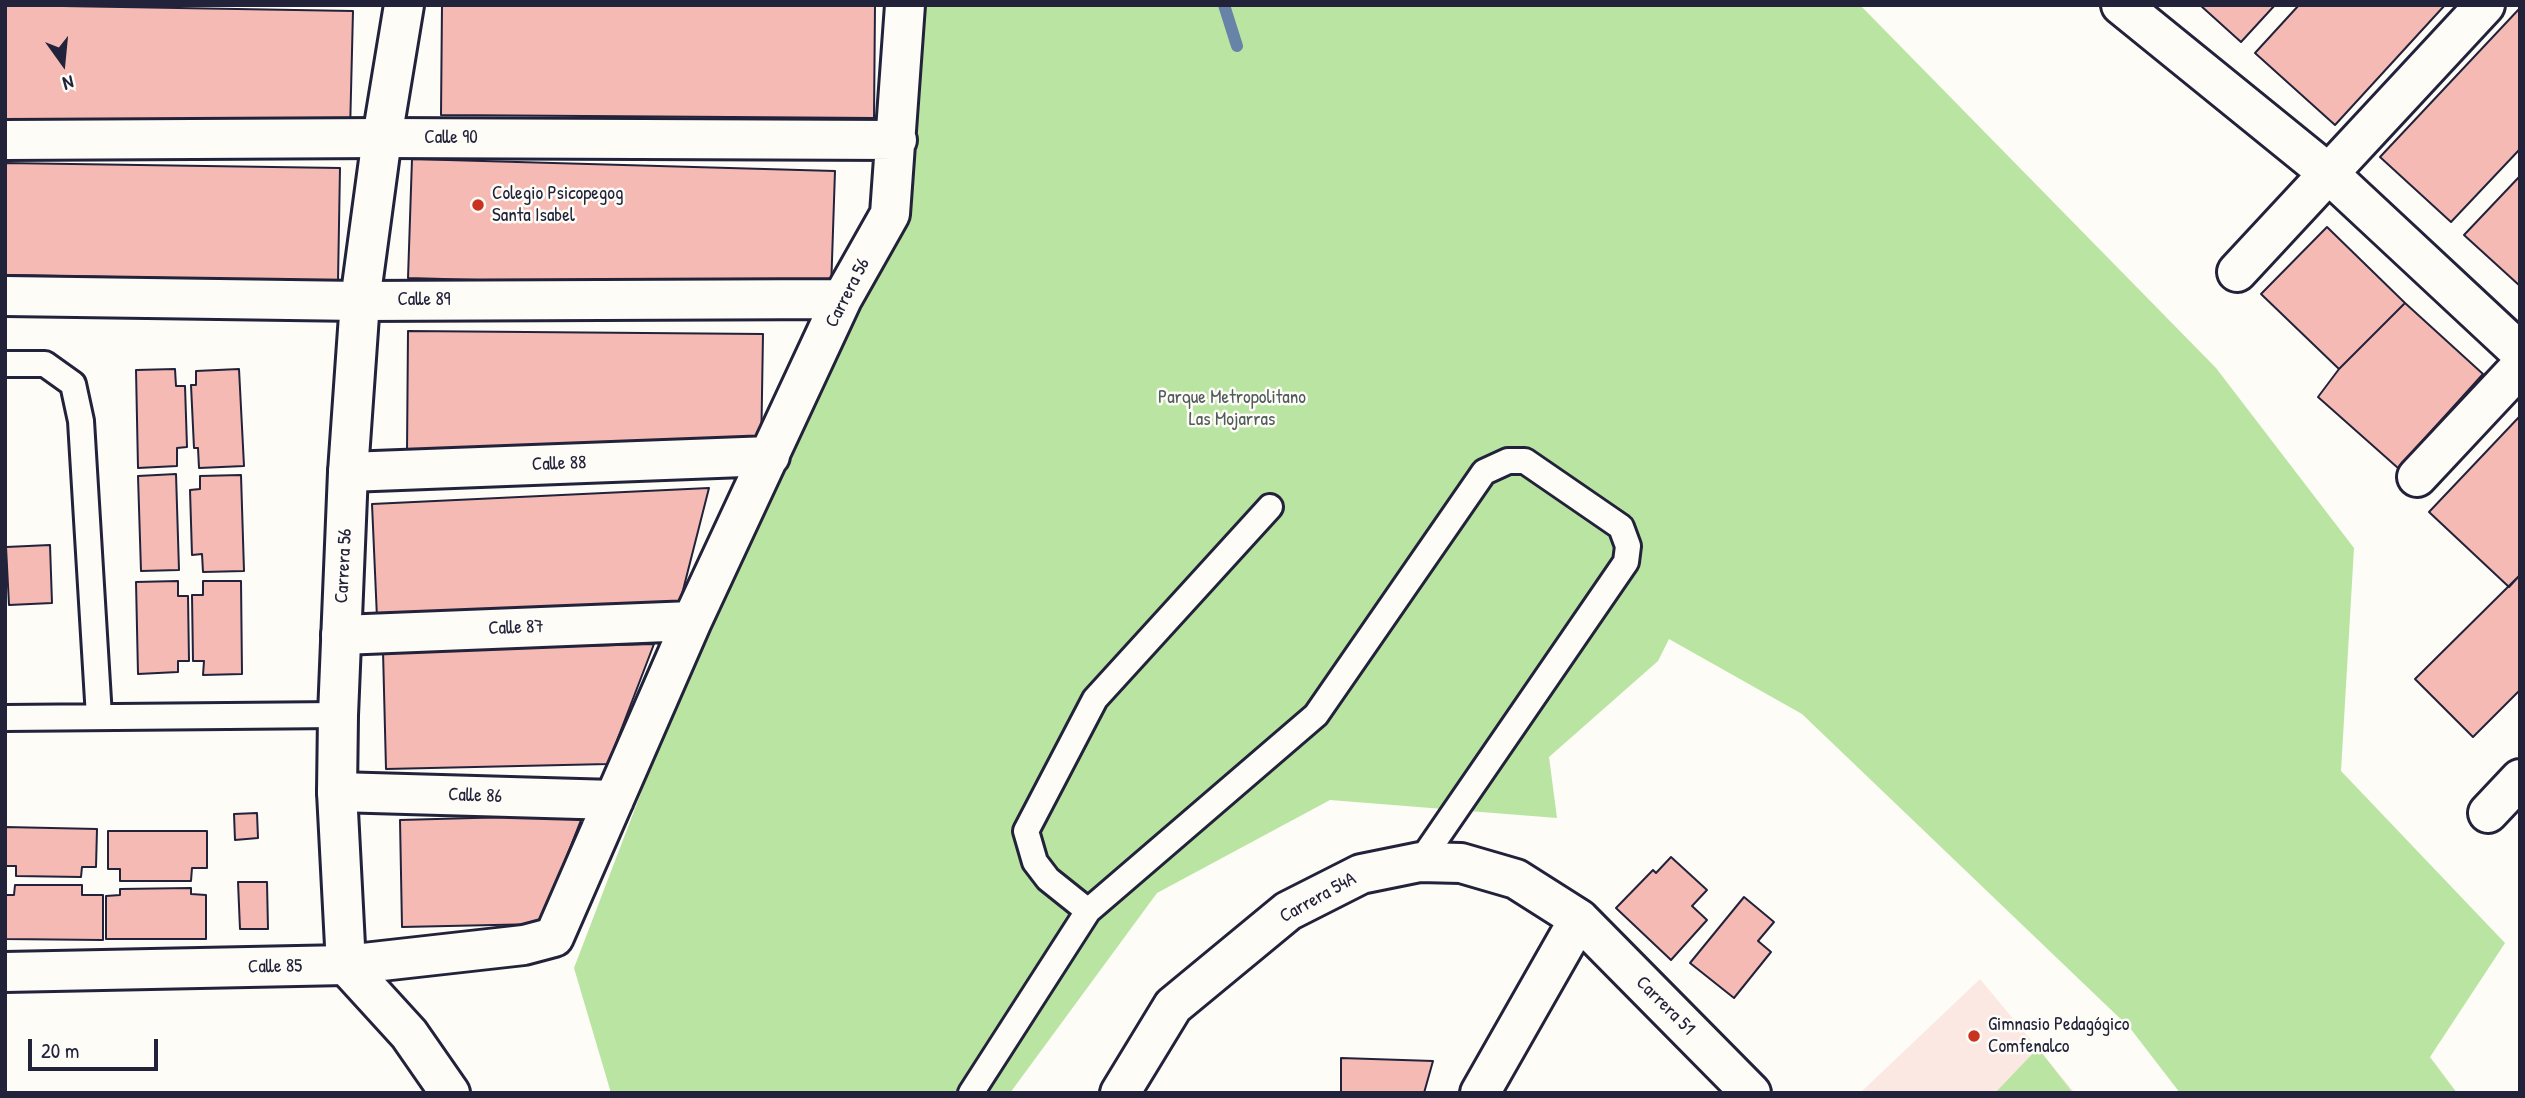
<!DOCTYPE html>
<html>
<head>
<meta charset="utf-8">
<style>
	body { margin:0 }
	#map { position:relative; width:2525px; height:1098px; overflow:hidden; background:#fdfcf7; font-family:"Patrick Hand",sans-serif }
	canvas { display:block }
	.frame { position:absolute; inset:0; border:7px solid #22223b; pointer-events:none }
	.north { position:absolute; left:28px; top:28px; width:70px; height:70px; -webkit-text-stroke:5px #fdfcf7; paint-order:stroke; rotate:165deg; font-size:19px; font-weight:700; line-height:28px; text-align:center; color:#22223b }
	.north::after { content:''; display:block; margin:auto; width:24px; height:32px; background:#22223b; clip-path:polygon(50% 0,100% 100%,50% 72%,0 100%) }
	.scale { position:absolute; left:28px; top:1039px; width:130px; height:32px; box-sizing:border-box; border:4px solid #22223b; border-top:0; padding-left:9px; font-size:21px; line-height:24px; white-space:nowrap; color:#22223b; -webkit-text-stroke:5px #fdfcf7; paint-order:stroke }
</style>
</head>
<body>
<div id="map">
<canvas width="2525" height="1098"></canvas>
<div class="frame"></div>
<div class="north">N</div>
<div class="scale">20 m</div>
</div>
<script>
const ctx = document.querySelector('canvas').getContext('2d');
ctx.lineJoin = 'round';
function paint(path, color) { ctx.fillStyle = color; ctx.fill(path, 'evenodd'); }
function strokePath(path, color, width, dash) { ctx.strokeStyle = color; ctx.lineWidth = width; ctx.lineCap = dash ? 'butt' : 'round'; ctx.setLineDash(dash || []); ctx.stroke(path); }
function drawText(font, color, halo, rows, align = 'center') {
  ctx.font = font + ' "Patrick Hand",sans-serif'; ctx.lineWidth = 5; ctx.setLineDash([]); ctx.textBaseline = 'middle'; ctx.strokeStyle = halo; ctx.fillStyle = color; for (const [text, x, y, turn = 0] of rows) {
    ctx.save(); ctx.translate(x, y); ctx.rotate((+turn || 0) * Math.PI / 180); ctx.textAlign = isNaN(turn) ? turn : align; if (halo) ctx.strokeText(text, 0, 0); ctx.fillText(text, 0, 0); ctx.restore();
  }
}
const built = new Path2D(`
	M1980,979L2075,1093H1860Z`);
const green = new Path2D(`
	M905,5H1860L2216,368L2354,548L2341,771L2505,943L2430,1057L2457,1093H2180L2130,1028L1802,714L1669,639L1658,661L1549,757L1557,818L1330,800L1157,893L1010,1093H611L574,968L770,456L842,299L912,69Z
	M2038,1048L2073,1093H1995Z`);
const stream = new Path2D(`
	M1224,5L1237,46`);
const building = new Path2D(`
	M5,5L353,11L350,132L5,124Z
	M442,5H875L874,118L441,115Z
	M2200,5H2275L2241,42Z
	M2299,5H2445L2335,125L2255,53Z
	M2520,8V149L2451,222L2380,157Z
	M412,159L835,171L831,290L408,278Z
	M5,163L340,168L338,281L5,275Z
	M2520,176V286L2464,235Z
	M2327,227L2405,303L2339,369L2261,294Z
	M2405,303L2483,374L2398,468L2318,397L2339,369Z
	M408,331L763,334L761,455L407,453Z
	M175,369L176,386H185L187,447L177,448V466L138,468L136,370Z
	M239,369L244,466L199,468L198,448H194L191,385H196V371Z
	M2520,416V575L2509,587L2429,512Z
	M176,474L179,570L141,571L138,476Z
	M241,475L244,571L203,572L202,554L192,555L190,490L200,489V476Z
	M709,488L680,602L377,618L372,504Z
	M50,545L52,603L9,605L6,547Z
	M2520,575V690L2473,737L2415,679Z
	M178,581V596H188L189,661H178V672L138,674L136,582Z
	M203,581H241L242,674L203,675L204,661H193L192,595H203Z
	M654,644L608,764L386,769L383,651Z
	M257,813L258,838L235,840L234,814Z
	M583,815L540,924L402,927L400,820Z
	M5,827L97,829L96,867H82L81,877L16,876V866H5Z
	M108,831H207V868H192L191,881H120V869H108Z
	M1671,857L1707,890L1692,906L1707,920L1671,960L1616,908L1653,870L1656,873Z
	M238,882H267L268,929H240Z
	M15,885H82V895H103V940L5,939V895H14Z
	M191,888V894L206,895V939H106V896L120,895V889Z
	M1744,897L1774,922L1758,941L1771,952L1734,998L1690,963Z
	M1341,1058L1433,1061L1424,1093H1341Z`);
const lane = new Path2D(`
	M5,364H45L73,384L81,421L99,717
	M5,718L338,715
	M1088,911L1048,879L1035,862L1026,831L1095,699L1270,507
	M971,1093L1088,911L1316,715L1484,472L1508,461H1525L1621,527L1628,546L1626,562L1420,862`);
const street = new Path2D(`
	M2121,5L2328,173L2520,352
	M5,140L382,138L897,140
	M2237,272L2485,5
	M5,296L360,301L842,299
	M348,472L770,456
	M2417,477L2520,367
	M341,635L692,621
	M337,792L614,800
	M2488,813L2520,779
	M5,972L346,965L524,945L554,937L692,621L842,299L890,214L905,5
	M1120,1093L1173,1006L1288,911L1361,874L1420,862L1461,863L1516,879L1579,919L1751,1093
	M1480,1093L1579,919`);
const secondary = new Path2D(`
	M404,5L382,138L360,301L348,472L338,715L337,792L346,965L409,1034L450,1093`);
const markers = [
	[478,205,7,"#c8321e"],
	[1974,1036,7,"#c8321e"]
];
const streetNames = [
	["Calle 90",451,138],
	["Carrera 56",848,293,-63],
	["Calle 89",424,300],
	["Calle 88",559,464,-2],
	["Carrera 56",344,566,-87],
	["Calle 87",516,628,-2],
	["Calle 86",475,796,2],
	["Carrera 54A",1318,898,-29],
	["Calle 85",275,967,-1],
	["Carrera 51",1665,1006,45]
];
const poiNames = [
	["Colegio Psicopegog",492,194],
	["Santa Isabel",492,216],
	["Gimnasio Pedagógico",1988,1025],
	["Comfenalco",1988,1047]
];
const parkNames = [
	["Parque Metropolitano",1232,398],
	["Las Mojarras",1232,420]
];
paint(built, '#fbe8e3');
paint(green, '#bae4a1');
strokePath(stream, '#6784a8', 12);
paint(building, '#f6bab4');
strokePath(building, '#22223b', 2);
strokePath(lane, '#22223b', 30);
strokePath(street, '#22223b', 44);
strokePath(secondary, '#22223b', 44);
strokePath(lane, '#fdfcf7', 24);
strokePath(street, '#fdfcf7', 38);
strokePath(secondary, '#fdfcf7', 38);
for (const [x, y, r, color] of markers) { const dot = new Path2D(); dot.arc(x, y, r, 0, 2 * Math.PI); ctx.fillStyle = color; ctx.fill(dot); strokePath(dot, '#fdfcf7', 2.5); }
drawText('19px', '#22223b', '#fdfcf7', streetNames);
drawText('19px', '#22223b', '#fdfcf7', poiNames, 'left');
drawText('19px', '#505c5a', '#fdfcf7', parkNames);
</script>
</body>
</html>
